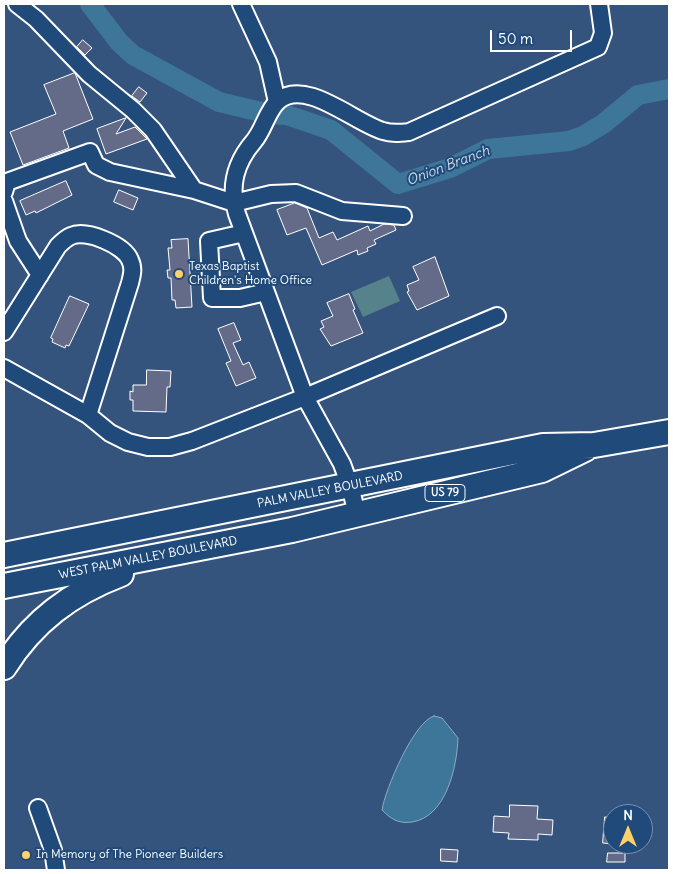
<!DOCTYPE html>
<html>
<head>
<meta charset="utf-8">
<style>
	body { margin:0 }
	#map { position:relative; width:673px; height:874px; overflow:hidden; background:#34547e; font-family:Delius,sans-serif }
	canvas { display:block }
	.frame { position:absolute; inset:0; border:5px solid #fff; pointer-events:none }
	.north { position:absolute; left:603px; top:804px; width:50px; height:50px; box-sizing:border-box; background:#1f4a7a; border:1px solid #7992af; border-radius:50%; rotate:0deg; font-size:14px; font-weight:700; line-height:20px; text-align:center; color:#fff }
	.north::after { content:''; display:block; margin:auto; width:18px; height:22px; background:#ffd166; clip-path:polygon(50% 0,100% 100%,50% 72%,0 100%) }
	.scale { position:absolute; left:490px; top:30px; width:82px; height:22px; box-sizing:border-box; border:2px solid #fff; border-top:0; padding-left:6px; font-size:15px; line-height:18px; white-space:nowrap; color:#fff; -webkit-text-stroke:4px #1f4a7a; paint-order:stroke }
</style>
</head>
<body>
<div id="map">
<canvas width="673" height="874"></canvas>
<div class="frame"></div>
<div class="north">N</div>
<div class="scale">50 m</div>
</div>
<script>
const ctx = document.querySelector('canvas').getContext('2d');
ctx.lineJoin = 'round';
function paint(path, color) { ctx.fillStyle = color; ctx.fill(path, 'evenodd'); }
function strokePath(path, color, width, dash) { ctx.strokeStyle = color; ctx.lineWidth = width; ctx.lineCap = dash ? 'butt' : 'round'; ctx.setLineDash(dash || []); ctx.stroke(path); }
function drawText(font, color, halo, rows, align = 'center') {
  ctx.font = font + ' Delius,sans-serif'; ctx.lineWidth = 4; ctx.setLineDash([]); ctx.textBaseline = 'middle'; ctx.strokeStyle = halo; ctx.fillStyle = color; for (const [text, x, y, turn = 0] of rows) {
    ctx.save(); ctx.translate(x, y); ctx.rotate((+turn || 0) * Math.PI / 180); ctx.textAlign = isNaN(turn) ? turn : align; if (halo) ctx.strokeText(text, 0, 0); ctx.fillText(text, 0, 0); ctx.restore();
  }
}
const green = new Path2D(`
	M389,276L400,301L363,317L351,292Z`);
const water = new Path2D(`
	M434,716L442,718L458,738C457,767 446,817 412,822C398,824 391,819 382,810C385,790 414,721 434,716Z`);
const river = new Path2D(`
	M90,4L119,42L133,55L219,102L270,114L287,115L331,130L398,184L450,168L488,149L569,141L583,136L603,124L638,95L669,89`);
const building = new Path2D(`
	M83,40L92,48L85,55L77,47Z
	M75,73L93,119L63,131L69,148L23,165L10,132L56,114L44,85Z
	M139,87L147,93L140,102L132,96Z
	M126,118L116,134L135,127L147,139L106,154L97,129Z
	M66,181L72,195L36,213L35,211L26,215L20,201Z
	M119,190L138,198L133,210L114,202Z
	M295,203L307,208L319,238L333,232L337,240L368,226L370,231L384,224L394,225L396,230L374,240L376,244L367,248L368,251L358,255L357,250L322,265L306,228L287,235L277,210Z
	M188,239L192,307L176,308L175,300H172L171,278H168L167,270H170L168,248H172L171,240Z
	M435,257L449,296L417,310L407,292L409,291L407,285L419,280L413,267Z
	M349,294L355,309L353,310L363,333L331,346L320,329L324,327L321,321L333,316L327,303Z
	M70,296L89,304L69,346L66,345L65,348L52,342L53,339L51,338Z
	M234,323L241,340L233,343L243,365L249,362L256,378L236,386L226,363L231,361L218,329Z
	M147,370L171,371L170,387H167L166,412L133,411V400H130V391L133,392V385H146Z
	M510,805L538,806L537,819L553,820L552,835L538,834V840L508,839L509,833L493,832L494,816L509,817Z
	M605,817L613,818V844L603,843Z
	M441,849L458,850L457,862L441,861Z
	M608,853H625V862H607Z`);
const minor = new Path2D(`
	M17,4L36,19L89,74L133,110L153,130L194,190
	M241,4L268,62L277,102
	M4,192L7,182L90,152L96,165L110,172L194,190L234,203L271,194L296,193L342,211L403,216
	M4,201L18,241L40,275
	M244,233L209,241L212,298H240L266,292
	M4,332L58,246C62,242 66,238 71,236C86,229 124,245 130,260C134,268 132,275 130,283L88,415
	M4,368L88,415L110,433L128,442L148,447H170L192,441L305,397L497,316
	M357,514L350,486L342,464L305,397L237,214C229,186 235,163 254,141C264,129 267,111 278,101C305,77 355,123 383,131C392,134 400,133 409,132L598,47L603,33L599,4
	M38,808L53,850L56,870`);
const highway = new Path2D(`
	M4,555L543,446L594,445L669,432
	M4,586L292,530L542,470L585,449
	M4,667C33,621 71,593 121,574`);
const markers = [
	[179,274,5,"#ffd166"],
	[26,855,5,"#ffd166"]
];
const shields = [
	[445,493,40]
];
const shieldNames = [
	["US 79",445,493]
];
const poiNames = [
	["Texas Baptist",189,267],
	["Children's Home Office",189,281],
	["In Memory of The Pioneer Builders",36,855]
];
const streetNames = [
	["PALM VALLEY BOULEVARD",330,490,-11],
	["WEST PALM VALLEY BOULEVARD",148,558,-11]
];
const waterNames = [
	["Onion Branch",448,166,-21]
];
paint(green, '#55828b');
paint(water, '#3e769a');
strokePath(water, '#8badc2', 1);
strokePath(river, '#3e769a', 20);
paint(building, '#646b89');
strokePath(building, '#fff', 1);
strokePath(minor, '#fff', 20);
strokePath(highway, '#fff', 28);
strokePath(minor, '#1f4a7a', 16);
strokePath(highway, '#1f4a7a', 24);
for (const [x, y, r, color] of markers) { const dot = new Path2D(); dot.arc(x, y, r, 0, 2 * Math.PI); ctx.fillStyle = color; ctx.fill(dot); strokePath(dot, '#1f4a7a', 2); }
for (const [x, y, w] of shields) { const box = new Path2D(); box.roundRect(x - w / 2, y - 8.5, w, 17, 4); ctx.fillStyle = '#1f4a7a'; ctx.fill(box); strokePath(box, '#fff', 1); }
drawText('bold 11px', '#fff', null, shieldNames);
drawText('12px', '#fff', '#1f4a7a', poiNames, 'left');
drawText('12px', '#fff', '#1f4a7a', streetNames);
drawText('italic 14px', '#cfdde6', '#1f4a7a', waterNames);
</script>
</body>
</html>
